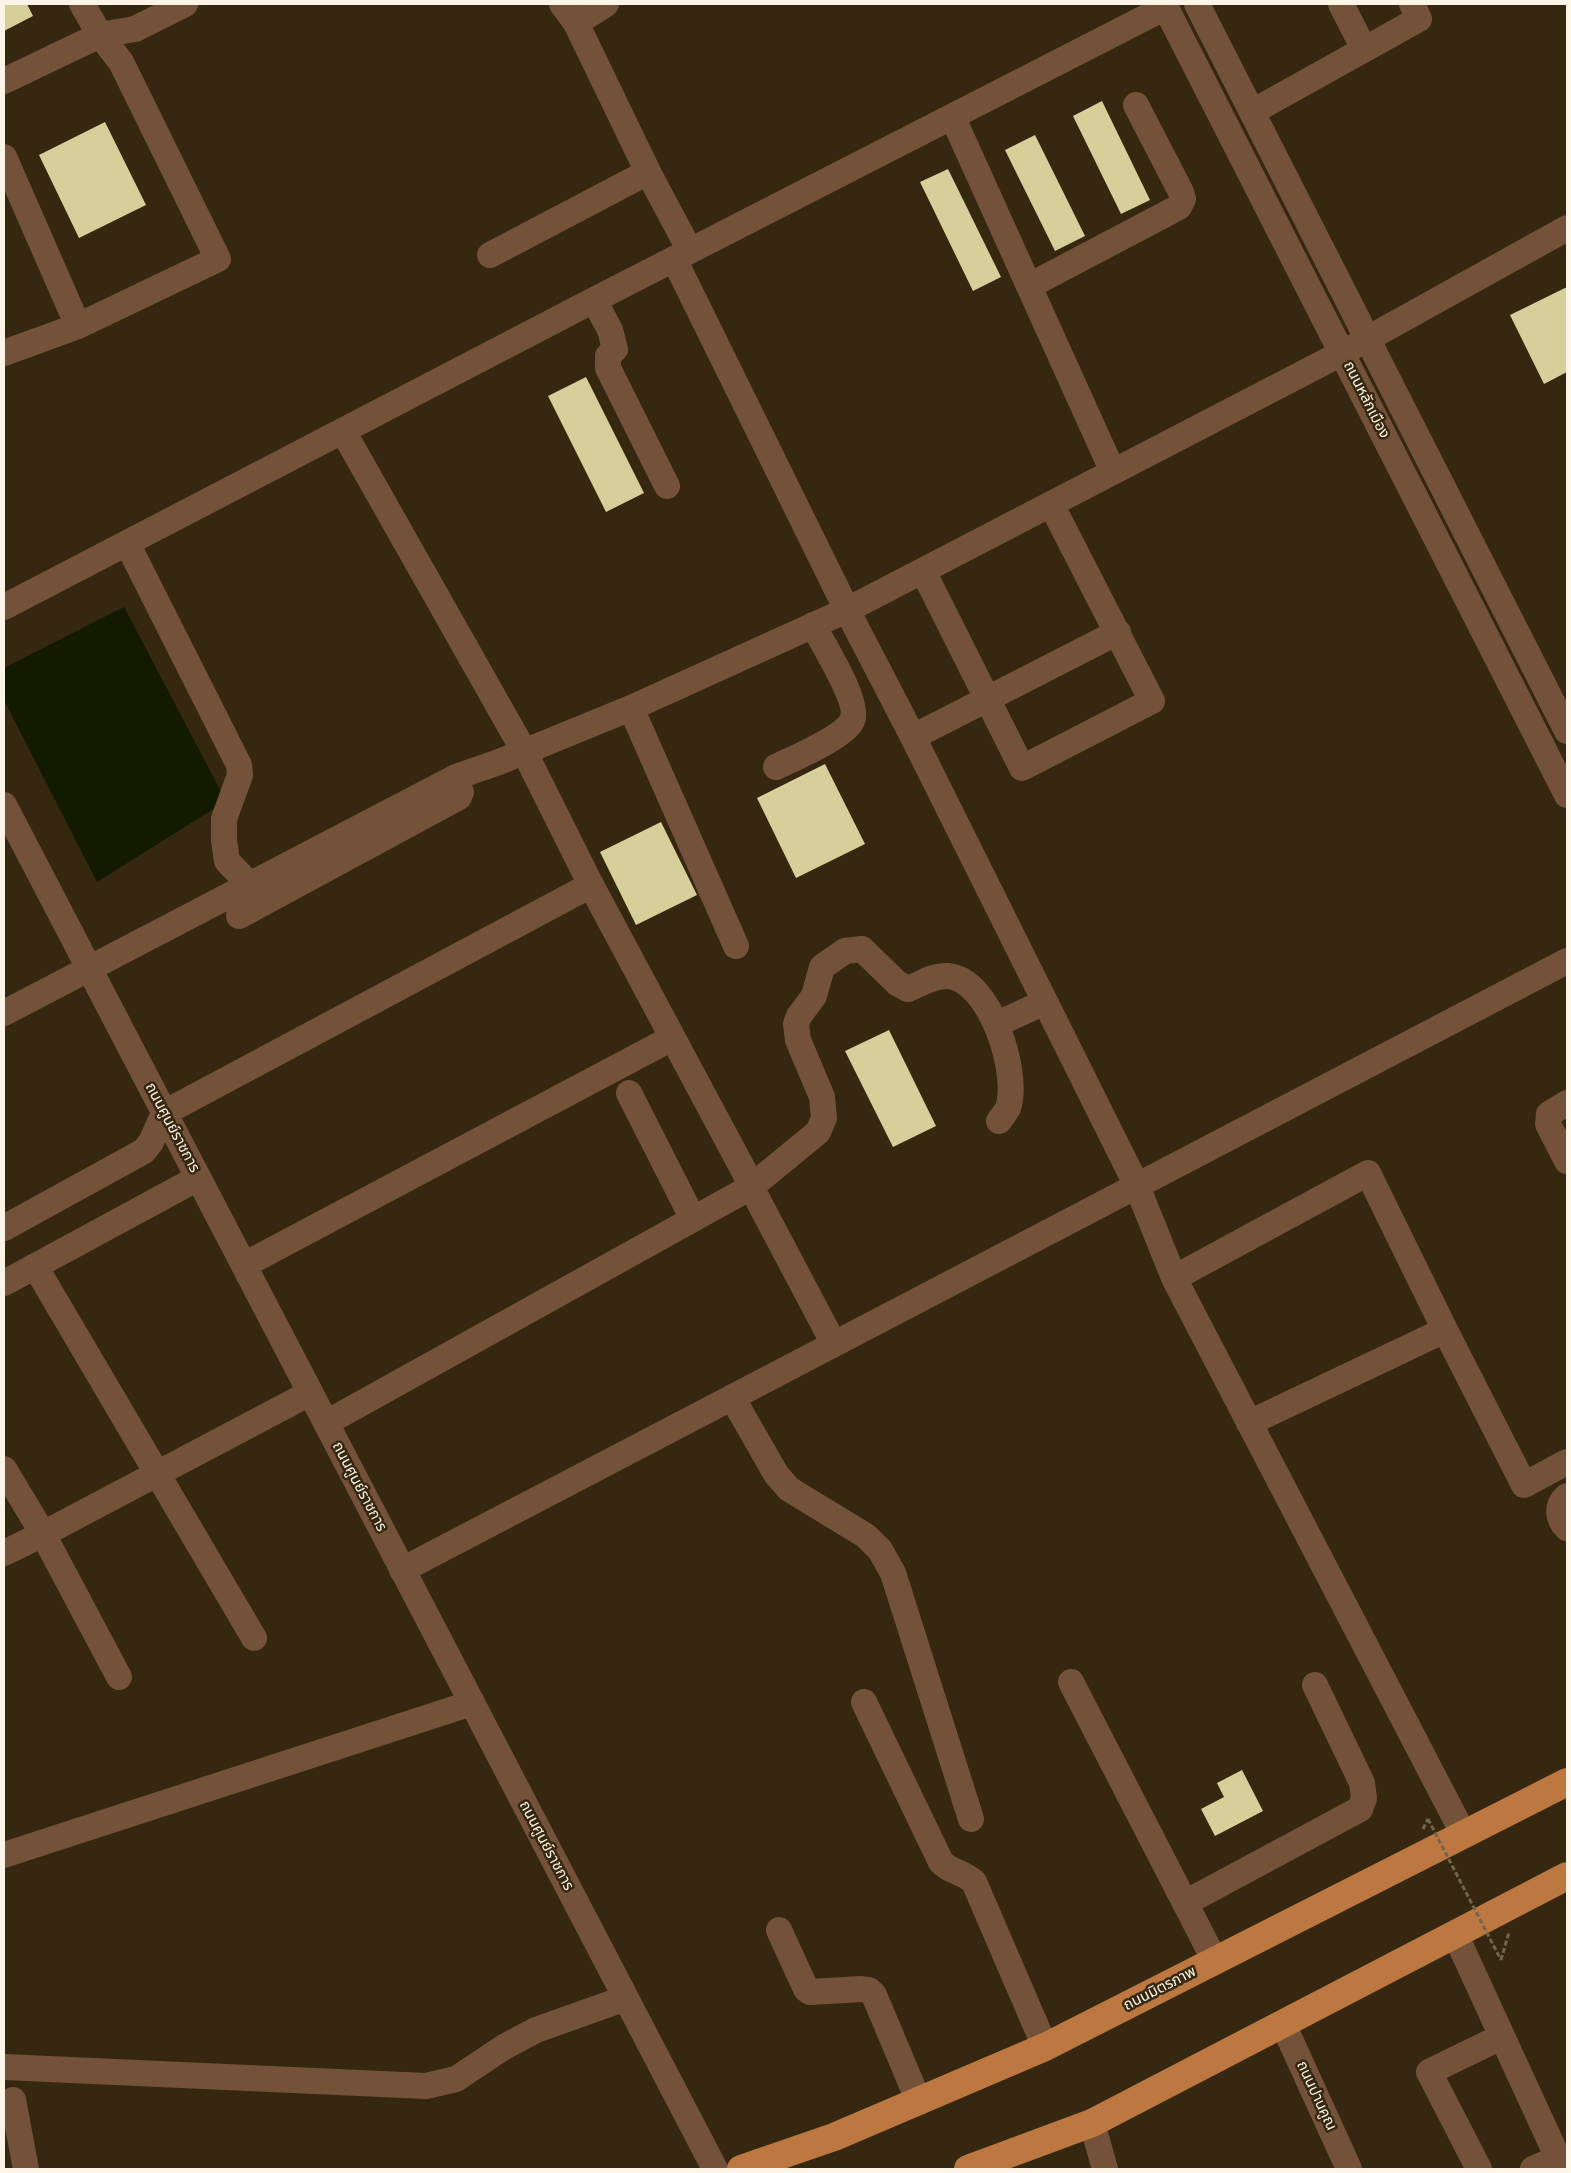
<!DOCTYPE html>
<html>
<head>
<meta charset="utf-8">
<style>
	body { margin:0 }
	#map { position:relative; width:1571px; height:2173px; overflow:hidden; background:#352710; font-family:"DejaVu Sans",sans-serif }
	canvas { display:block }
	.frame { position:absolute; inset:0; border:5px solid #fcf4e6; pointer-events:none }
</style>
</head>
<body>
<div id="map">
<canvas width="1571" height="2173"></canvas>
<div class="frame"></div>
</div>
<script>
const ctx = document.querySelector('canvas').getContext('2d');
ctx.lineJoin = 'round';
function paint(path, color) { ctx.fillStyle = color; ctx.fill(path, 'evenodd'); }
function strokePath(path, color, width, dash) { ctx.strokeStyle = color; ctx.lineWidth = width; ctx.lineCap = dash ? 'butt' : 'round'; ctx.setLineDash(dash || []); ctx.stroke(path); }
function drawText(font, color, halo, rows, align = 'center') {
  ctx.font = font + ' "DejaVu Sans","Noto Sans Thai",sans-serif'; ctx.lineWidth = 5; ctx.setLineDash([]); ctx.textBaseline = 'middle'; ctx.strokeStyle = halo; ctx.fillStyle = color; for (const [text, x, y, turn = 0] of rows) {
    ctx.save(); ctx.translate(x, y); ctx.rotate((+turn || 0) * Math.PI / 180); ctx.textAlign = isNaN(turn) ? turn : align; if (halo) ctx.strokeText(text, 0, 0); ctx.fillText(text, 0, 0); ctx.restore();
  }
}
const water = new Path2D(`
	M124,607L226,801L97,882L4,700V668Z`);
const building = new Path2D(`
	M4,4H27L33,16L4,31Z
	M1102,101L1150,200L1121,214L1073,116Z
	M105,122L146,205L79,238L39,155Z
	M1035,135L1085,236L1055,251L1005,150Z
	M948,169L1001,277L973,291L920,182Z
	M1567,287V372L1544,384L1510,315Z
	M586,377L644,493L606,512L548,396Z
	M825,764L865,844L796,878L757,798Z
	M661,822L697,895L636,925L600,852Z
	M889,1030L936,1126L893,1147L845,1051Z
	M1242,1770L1263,1811L1215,1836L1201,1809L1224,1797L1217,1783Z`);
const path = new Path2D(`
	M1423,1829L1428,1819
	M1501,1960L1509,1932`);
const minor = new Path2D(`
	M562,4L576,23
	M1164,4L1567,795
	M1197,4L1567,731
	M1341,4L1364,49
	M4,81L100,35L135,29L185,4
	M1252,112L1419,19L1412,4
	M953,118L1113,472
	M4,157L78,326
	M648,172L690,251
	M490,255L648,172L576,23L606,4
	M674,259L847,610L913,737L1137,1186L1174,1278L1464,1835
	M1029,286L1179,207L1183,199L1181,192L1136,105
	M594,300L610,330L615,349L608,356V368L667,486
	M4,353L78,326L218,259L121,62L100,35L82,4
	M343,431L524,751L591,885L744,1171L751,1187L834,1344
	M127,543L239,765L240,775L224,819V840L227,861L249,884
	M923,571L1022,768L1152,701L1051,504
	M4,607L594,300L1166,7
	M631,708L736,946
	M913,737L1118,632
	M776,767C794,758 843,738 852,721C861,703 822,643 813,625
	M4,805L715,2169
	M239,916L459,797L461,792L456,777
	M4,1013L456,777L499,762L631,708L847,610L1342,353L1567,228
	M997,1024L1045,1002
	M629,1093L693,1219
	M1567,1103L1549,1114L1548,1124L1567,1161
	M4,1228L144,1151L151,1142L164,1113L591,885
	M244,1265L672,1038
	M35,1266L254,1638
	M1174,1278L1368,1173L1445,1330L1524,1485L1567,1462
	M4,1283L198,1178
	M732,1397L776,1474L789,1489L866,1536L880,1550L893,1573L971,1819
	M326,1423L751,1187L818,1132L824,1118L822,1097L798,1040L796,1024L799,1016L814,996L822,967L845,951L862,949L897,983L908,989C921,984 933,975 948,976C990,979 1020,1073 1008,1108C1006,1112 1002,1117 999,1121
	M1249,1423L1445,1330
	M4,1469L43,1534L119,1677
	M1567,1496C1556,1505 1557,1519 1567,1528
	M4,1553L43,1534L310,1393
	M402,1570L1567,961
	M1071,1682L1215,1961
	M864,1702L941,1862C950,1872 964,1872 974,1882L1045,2047
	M4,1855L472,1703
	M1185,1903L1360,1809L1364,1798L1362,1783L1315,1685
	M779,1930L806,1989L810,1992L862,1989L869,1990L874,1995L919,2102
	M1455,1934L1558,2158L1533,2169
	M1283,2024L1349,2169
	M4,2067L426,2086L456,2079L504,2047L536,2030L626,1998
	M13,2100L26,2169
	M1092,2123L1105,2169
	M1479,2169L1429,2072L1501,2037`);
const major = new Path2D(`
	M741,2169L834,2137L1045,2047L1567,1782
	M968,2169L1092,2123L1567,1876`);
const pathBridge = new Path2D(`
	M1428,1819L1501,1960`);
const streetNames = [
	["ถนนหลักเมือง",1366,400,63],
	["ถนนศูนย์ราชการ",172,1128,62],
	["ถนนศูนย์ราชการ",359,1487,62],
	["ถนนศูนย์ราชการ",546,1846,62],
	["ถนนมิตรภาพ",1160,1989,-27],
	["ถนนปานคูณ",1316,2096,65]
];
paint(water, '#121a00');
paint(building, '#d7cf99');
strokePath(path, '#716550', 3, [5, 2.5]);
strokePath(minor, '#745239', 26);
strokePath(major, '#bc7840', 28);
strokePath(pathBridge, '#716550', 3, [5, 2.5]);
drawText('15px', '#fcf4e6', '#352710', streetNames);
</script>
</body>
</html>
